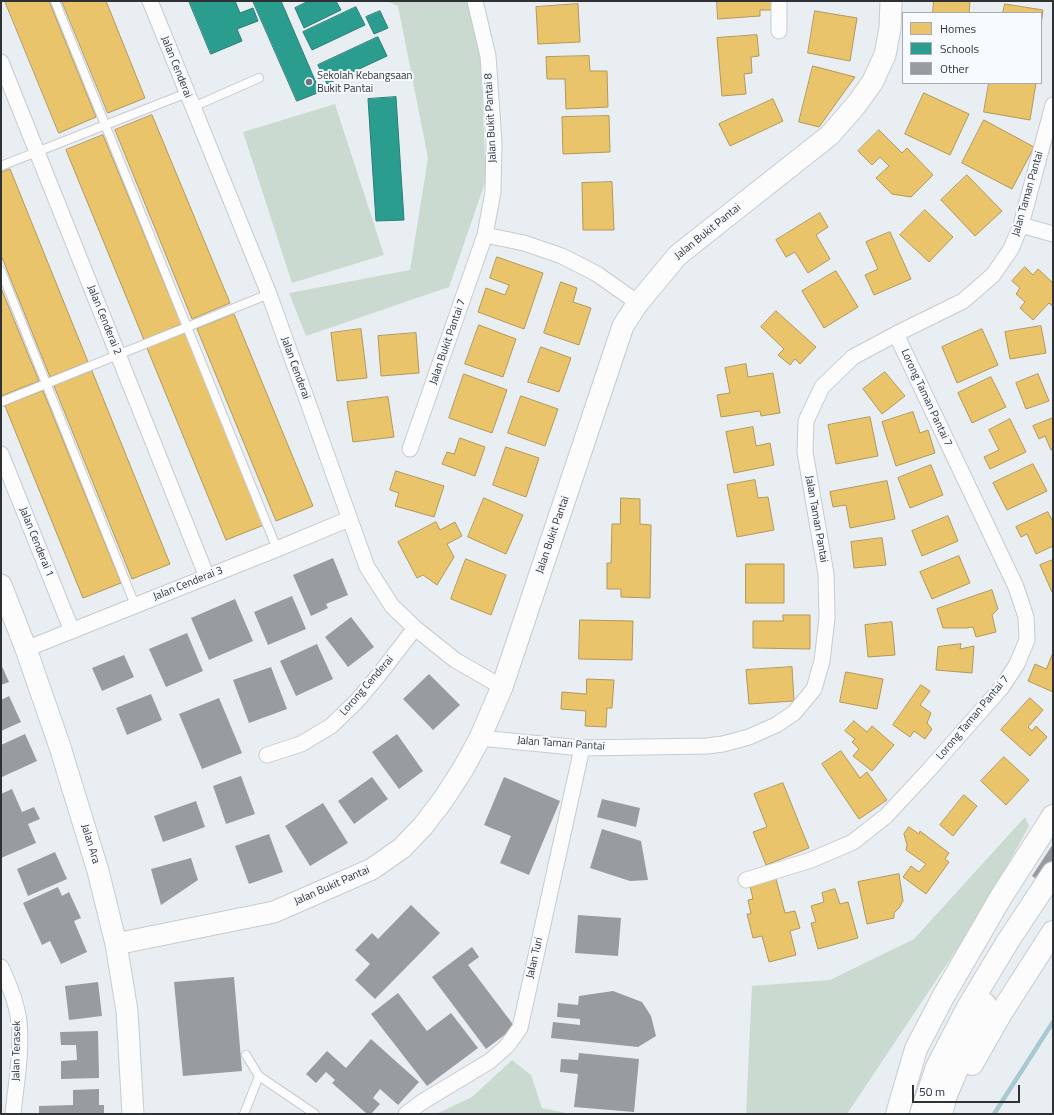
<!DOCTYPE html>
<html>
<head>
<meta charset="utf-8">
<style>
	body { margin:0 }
	#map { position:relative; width:1054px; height:1115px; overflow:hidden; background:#e9eef3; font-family:"Titillium Web",sans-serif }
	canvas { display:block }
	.frame { position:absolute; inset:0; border:2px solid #2e3235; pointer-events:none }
	.legend { position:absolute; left:902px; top:12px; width:140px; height:72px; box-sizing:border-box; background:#f7fbff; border:1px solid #a7abae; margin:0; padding:5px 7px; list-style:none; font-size:12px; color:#2e3235 }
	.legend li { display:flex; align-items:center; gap:8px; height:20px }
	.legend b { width:20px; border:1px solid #a7abae }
	.scale { position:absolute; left:912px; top:1085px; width:108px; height:18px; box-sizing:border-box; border:2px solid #2e3235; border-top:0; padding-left:5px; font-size:12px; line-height:14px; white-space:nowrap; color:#2e3235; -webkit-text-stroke:3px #f7fbff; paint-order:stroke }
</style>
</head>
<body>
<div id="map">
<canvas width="1054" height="1115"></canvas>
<div class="frame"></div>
<ul class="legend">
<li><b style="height:11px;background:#e9c46a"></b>Homes</li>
<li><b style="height:11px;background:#2a9d8f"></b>Schools</li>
<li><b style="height:11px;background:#989ca0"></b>Other</li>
</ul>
<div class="scale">50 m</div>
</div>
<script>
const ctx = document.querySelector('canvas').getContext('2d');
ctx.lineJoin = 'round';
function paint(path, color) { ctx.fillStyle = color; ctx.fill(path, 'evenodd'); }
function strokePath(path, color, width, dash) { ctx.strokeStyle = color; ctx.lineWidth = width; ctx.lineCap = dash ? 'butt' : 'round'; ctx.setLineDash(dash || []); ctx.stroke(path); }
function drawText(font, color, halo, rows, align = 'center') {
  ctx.font = font + ' "Titillium Web",sans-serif'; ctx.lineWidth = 4; ctx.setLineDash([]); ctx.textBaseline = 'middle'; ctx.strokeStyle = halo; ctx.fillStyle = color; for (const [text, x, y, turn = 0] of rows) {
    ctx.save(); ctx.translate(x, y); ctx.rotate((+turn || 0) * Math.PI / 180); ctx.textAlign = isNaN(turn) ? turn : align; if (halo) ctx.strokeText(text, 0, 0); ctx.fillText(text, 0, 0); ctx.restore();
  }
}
const green = new Path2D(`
	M386,1H467L480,49L486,180L449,287L306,336L289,293L410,270L428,158L398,6Z
	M335,104L384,255L292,283L243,132Z
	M1025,817L1029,826L981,913L847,1114H746L752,986L830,980L914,939Z
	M512,1060L531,1075L542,1108L571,1114H436L472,1097Z`);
const homes = new Path2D(`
	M5,1H49L96,117L59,133Z
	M62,1H106L145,98L108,113Z
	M717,1H772L773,10H760V16L718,19Z
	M934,1H970L969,13H933Z
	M578,4L580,42L538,44L536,7Z
	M1005,4L1043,10L1041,25V13H1003Z
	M815,11L857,18L850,61L808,53Z
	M757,35L759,56L751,57L752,73L744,74L746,94L722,96L717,38Z
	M589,56L590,71H607L608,107L566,109L565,79H547L546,57Z
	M813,66L855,77L819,127L799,122Z
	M989,83H1036L1030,120L984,112Z
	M924,93L969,114L950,155L905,134Z
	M773,99L783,121L730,146L719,124Z
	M152,115L230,303L192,319L115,130Z
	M609,116L610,152L563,154L562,117Z
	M984,120L1034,147L1012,189L962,163Z
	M879,130L902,153L907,148L933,175L911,197L892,194L876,178L889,166L880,157L872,165L858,151Z
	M103,135L181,324L144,340L66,150Z
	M10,169L88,362L50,377L1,255V173Z
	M967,175L1002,211L975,236L941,200Z
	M612,182L614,230H583L582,183Z
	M925,210L953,237L929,262L900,235Z
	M820,213L828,227L816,235L830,259L808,273L795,252L786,257L776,240Z
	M890,232L911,279L874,295L865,275L878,269L866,242Z
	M497,257L543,273L524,329L478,312L486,288L505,295L509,285L490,278Z
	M1025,267L1033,275L1038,269L1053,283V307L1049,303L1033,320L1020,308L1025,302L1016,294L1020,288L1012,281Z
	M836,271L858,307L824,328L802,291Z
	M561,282L577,288L573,302L591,308L579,345L544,333Z
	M1,288L39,381L1,396Z
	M776,311L816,347L800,364L795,359L790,365L778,355L784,349L761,327Z
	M234,314L313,506L276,521L197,329Z
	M479,325L516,339L503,377L465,364Z
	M1041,326L1046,353L1010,359L1005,332Z
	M361,329L367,378L337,381L331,333Z
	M982,329L998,365L957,383L942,347Z
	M185,333L264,525L226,540L147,348Z
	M416,333L419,373L381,376L378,336Z
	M541,347L571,358L559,392L528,382Z
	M746,364L748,377L773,373L780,413L761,416L760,411L721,417L717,395L730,393L725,368Z
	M92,371L170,564L132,579L54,386Z
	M885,372L905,396L882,414L863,389Z
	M464,374L507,390L492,433L449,418Z
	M1038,374L1049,401L1026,409L1016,383Z
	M991,377L1006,407L972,423L958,393Z
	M43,391L121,583L83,598L5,406Z
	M521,396L558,409L545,446L508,433Z
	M388,397L394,437L353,442L347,402Z
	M913,412L920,433L928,430L935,453L896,466L882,422Z
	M870,417L878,456L836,464L828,425Z
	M1053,418V449L1051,450L1045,436L1039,439L1033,426Z
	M1010,419L1026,452L990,469L984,457L999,450L989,430Z
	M753,427L756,446L770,443L774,465L734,473L726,432Z
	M460,438L485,447L475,476L442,464L447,452L454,454Z
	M506,447L539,458L526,497L493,485Z
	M1033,464L1047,491L1007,510L993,483Z
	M931,465L943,495L910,508L898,478Z
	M396,471L444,486L434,517L395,506L399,493L390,490Z
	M755,480L758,498L768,497L774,530L737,537L727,485Z
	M887,481L895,519L850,528L846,505L833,507L830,492Z
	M484,498L523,515L506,554L468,537Z
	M621,498L640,499V524L651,525L650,598L621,597V589H607V563H611L612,524H620Z
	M1048,512L1053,522V546L1036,554L1027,534L1021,537L1016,527Z
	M948,516L958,541L922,556L912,531Z
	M436,522L440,530L455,522L462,536L447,544L454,557L437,585L423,575L417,578L398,542Z
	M882,538L886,565L854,568L851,542Z
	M959,556L970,583L932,599L920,572Z
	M466,559L506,575L491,615L451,599Z
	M1053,560V591L1052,592L1040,565Z
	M746,564H784V603H746Z
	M992,590L998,609L992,615L996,632L976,637L973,627L966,628H943L937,609Z
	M783,615H810V649L753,648V621H783Z
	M580,620L633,621L632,660L579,659Z
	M892,622L895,655L868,657L865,625Z
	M961,644L960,649L974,646L972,673L936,670L938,647Z
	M1053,653V692L1028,681L1035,664L1046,669Z
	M792,667L794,701L749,704L746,670Z
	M846,672L883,679L877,709L840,702Z
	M587,679L614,680L612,708H607L606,727L585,726L586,711L561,709L562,692L586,694Z
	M921,685L930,691L920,705L931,713L927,723L932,729L925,739L914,731L910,737L893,725Z
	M1030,698L1043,710L1028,727L1032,731L1036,726L1047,737L1030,756L1001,730Z
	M854,721L867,732L872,726L894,745L872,771L853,756L859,749L852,742L855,739L845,731Z
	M841,751L860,778L867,772L887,800L859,819L822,764Z
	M1004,757L1029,780L1006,805L981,781Z
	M783,783L809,848L766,865L753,832L767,827L754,794Z
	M964,795L977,806L953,836L940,825Z
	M909,827L919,834L920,831L949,853L945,859L949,862L926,894L903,877L911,866L919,872L926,864L906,850L907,845L904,834Z
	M899,874L903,901L899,908L894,913V918L867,924L858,882Z
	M776,879L785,913L795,911L800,928L790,931L796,955L769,962L762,936L753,938L747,914H751L748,900L753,899L750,886Z
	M835,889L840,904L848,902L858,938L818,949L811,923L816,922L811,906L824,902L822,893Z`);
const schools = new Path2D(`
	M189,1H235L240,13L253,8L258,21L237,29L242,41L211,54Z
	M253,1H281L320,92L297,101Z
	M309,1H336L341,10L304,28L295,8Z
	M356,7L365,25L312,50L303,32Z
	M380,11L388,28L374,34L366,17Z
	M378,37L387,56L327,84L318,65Z
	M396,97L404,220L376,221L368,99Z`);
const stream = new Path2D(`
	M994,1114L1053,1022`);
const building = new Path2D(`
	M333,558L348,595L326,604L328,608L311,616L293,575Z
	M292,596L306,629L268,645L254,612Z
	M235,599L253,641L209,660L191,618Z
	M351,617L374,647L348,667L325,637Z
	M187,633L203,671L166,687L149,649Z
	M317,644L333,679L296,696L280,661Z
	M124,655L134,677L102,691L92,668Z
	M1,664L9,682L1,685Z
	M271,667L287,709L249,723L233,680Z
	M429,674L460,705L433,730L403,699Z
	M151,694L162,720L127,735L116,708Z
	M9,696L21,722L1,731V700Z
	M219,698L242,753L202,769L179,714Z
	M25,734L37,761L2,777L1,745Z
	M397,734L423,771L399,789L372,752Z
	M241,776L255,814L226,824L213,786Z
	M372,777L388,799L354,824L338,801Z
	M504,777L560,801L529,875L500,863L511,836L484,825Z
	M12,789L22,812L34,807L40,819L28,824L36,843L1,858V794Z
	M602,799L640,808L636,827L597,817Z
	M196,801L205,827L163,842L154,816Z
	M323,803L348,843L310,866L285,826Z
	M602,829L641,841L648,880L630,881L590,868Z
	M269,834L283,872L249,884L235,846Z
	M1053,844V889L1032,876Z
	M55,852L67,879L28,896L17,869Z
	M191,858L198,880L161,905L151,869Z
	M58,887L62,896L69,892L81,918L74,921L87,952L61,964L50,941L42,945L23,903Z
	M411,905L440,933L375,999L355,980L370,964L355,950L372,933L378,939Z
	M578,915L621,918L618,956L575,953Z
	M472,947L479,957L468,965L515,1027L486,1049L432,977Z
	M234,977L242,1071L183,1076L174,982Z
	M98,982L102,1016L69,1020L65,986Z
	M613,991L642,1002L651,1016L656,1036L638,1047L551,1038L553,1022L580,1025V1019L557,1017L558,1003L578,1005L579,996Z
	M398,993L427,1031L451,1013L478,1048L427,1086L371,1014Z
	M98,1031L99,1078L61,1079V1061L77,1060L76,1045H61L60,1032Z
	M371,1039L419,1082L398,1105L380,1089L373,1098L380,1104L371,1114H367L332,1083L335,1080L326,1072L316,1083L306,1074L327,1051L346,1068Z
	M579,1053L639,1059L634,1112L574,1107L578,1074L560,1072L561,1059L578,1060Z
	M99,1089V1105H104V1114H39V1106L73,1105V1090Z`);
const lane = new Path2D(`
	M55,1L277,549
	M193,107L259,78
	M1,166L187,93
	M1,271L135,605
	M1,402L269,294
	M246,1055L259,1076L315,1114
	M244,1114L259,1076`);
const street = new Path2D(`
	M150,1L269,294L367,567L392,606L415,628L455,660L502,687
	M779,31V1
	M1,62L207,577
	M1021,225L1053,234
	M485,235L524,243L562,256L597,274L638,303
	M410,449L485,235L493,192L494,143L488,56L475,1
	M1,454L72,631
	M26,649L277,549L349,519
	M480,738L582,748L707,746L723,744L749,737L776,725L794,713L814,689L822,661L827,618L826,574L805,452L806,421L822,387L853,357L896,334L963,301L993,275L1011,249L1021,225L1053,105
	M267,755L301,744L331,726L357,701L378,676L415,628
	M746,880L811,860L853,842L886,816L928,771L1002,687L1017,664L1027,640L1026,617L1016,587L896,334
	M1,967C9,984 17,1003 19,1022C22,1052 16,1084 13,1114
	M406,1114L422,1102L490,1061L507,1046L520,1028L582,748`);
const secondary = new Path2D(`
	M1,585L26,649L60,747L98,871L116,944L127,1011L133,1114
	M116,944L274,912L372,869L402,848L423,826L443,800L463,769L480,738L502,687L623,326L638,303L678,255L830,135L856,105L872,83L885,55L890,28L891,1`);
const highway = new Path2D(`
	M972,1064L1001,1013L1053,932
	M897,1114L916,1049L943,997L1001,897L1053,816
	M921,1114L937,1067L967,1009L1008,941L1053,873
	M941,1114L946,1095L985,1004`);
const markers = [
	[309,82,4,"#6f7478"]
];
const streetNames = [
	["Jalan Cenderai",176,67,68],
	["Jalan Bukit Pantai 8",491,118,-93],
	["Jalan Taman Pantai",1028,194,-74],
	["Jalan Bukit Pantai",708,232,-39],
	["Jalan Cenderai 2",104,320,68],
	["Jalan Bukit Pantai 7",448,342,-71],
	["Jalan Cenderai",295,368,70],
	["Lorong Taman Pantai 7",926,398,65],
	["Jalan Taman Pantai",816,519,80],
	["Jalan Bukit Pantai",553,535,-71],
	["Jalan Cenderai 1",36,542,68],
	["Jalan Cenderai 3",188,584,-22],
	["Lorong Cenderai",367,686,-49],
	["Lorong Taman Pantai 7",973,718,-50],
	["Jalan Taman Pantai",561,744,4],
	["Jalan Ara",90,844,73],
	["Jalan Bukit Pantai",332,886,-24],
	["Jalan Turi",535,958,-77],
	["Jalan Terasek",17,1051,-89]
];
const poiNames = [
	["Sekolah Kebangsaan",317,76],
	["Bukit Pantai",317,89]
];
paint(green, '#cbdad0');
paint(homes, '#e9c46a');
strokePath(homes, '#b1985a', 1);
paint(schools, '#2a9d8f');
strokePath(schools, '#2b7d74', 1);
strokePath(stream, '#a9c9d1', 4.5);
paint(building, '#989ca0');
strokePath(lane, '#c7cbcf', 10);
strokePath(street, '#c7cbcf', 17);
strokePath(secondary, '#c7cbcf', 23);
strokePath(highway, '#c7cbcf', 24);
strokePath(lane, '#fcfcfd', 8);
strokePath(street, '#fcfcfd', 15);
strokePath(secondary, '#fcfcfd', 21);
strokePath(highway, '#fcfcfd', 22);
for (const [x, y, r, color] of markers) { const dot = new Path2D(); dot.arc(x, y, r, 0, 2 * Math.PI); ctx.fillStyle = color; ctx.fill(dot); strokePath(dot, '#f7fbff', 1.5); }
drawText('11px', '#2e3235', '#f7fbff', streetNames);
drawText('11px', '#2e3235', '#f7fbff', poiNames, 'left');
</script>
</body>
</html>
